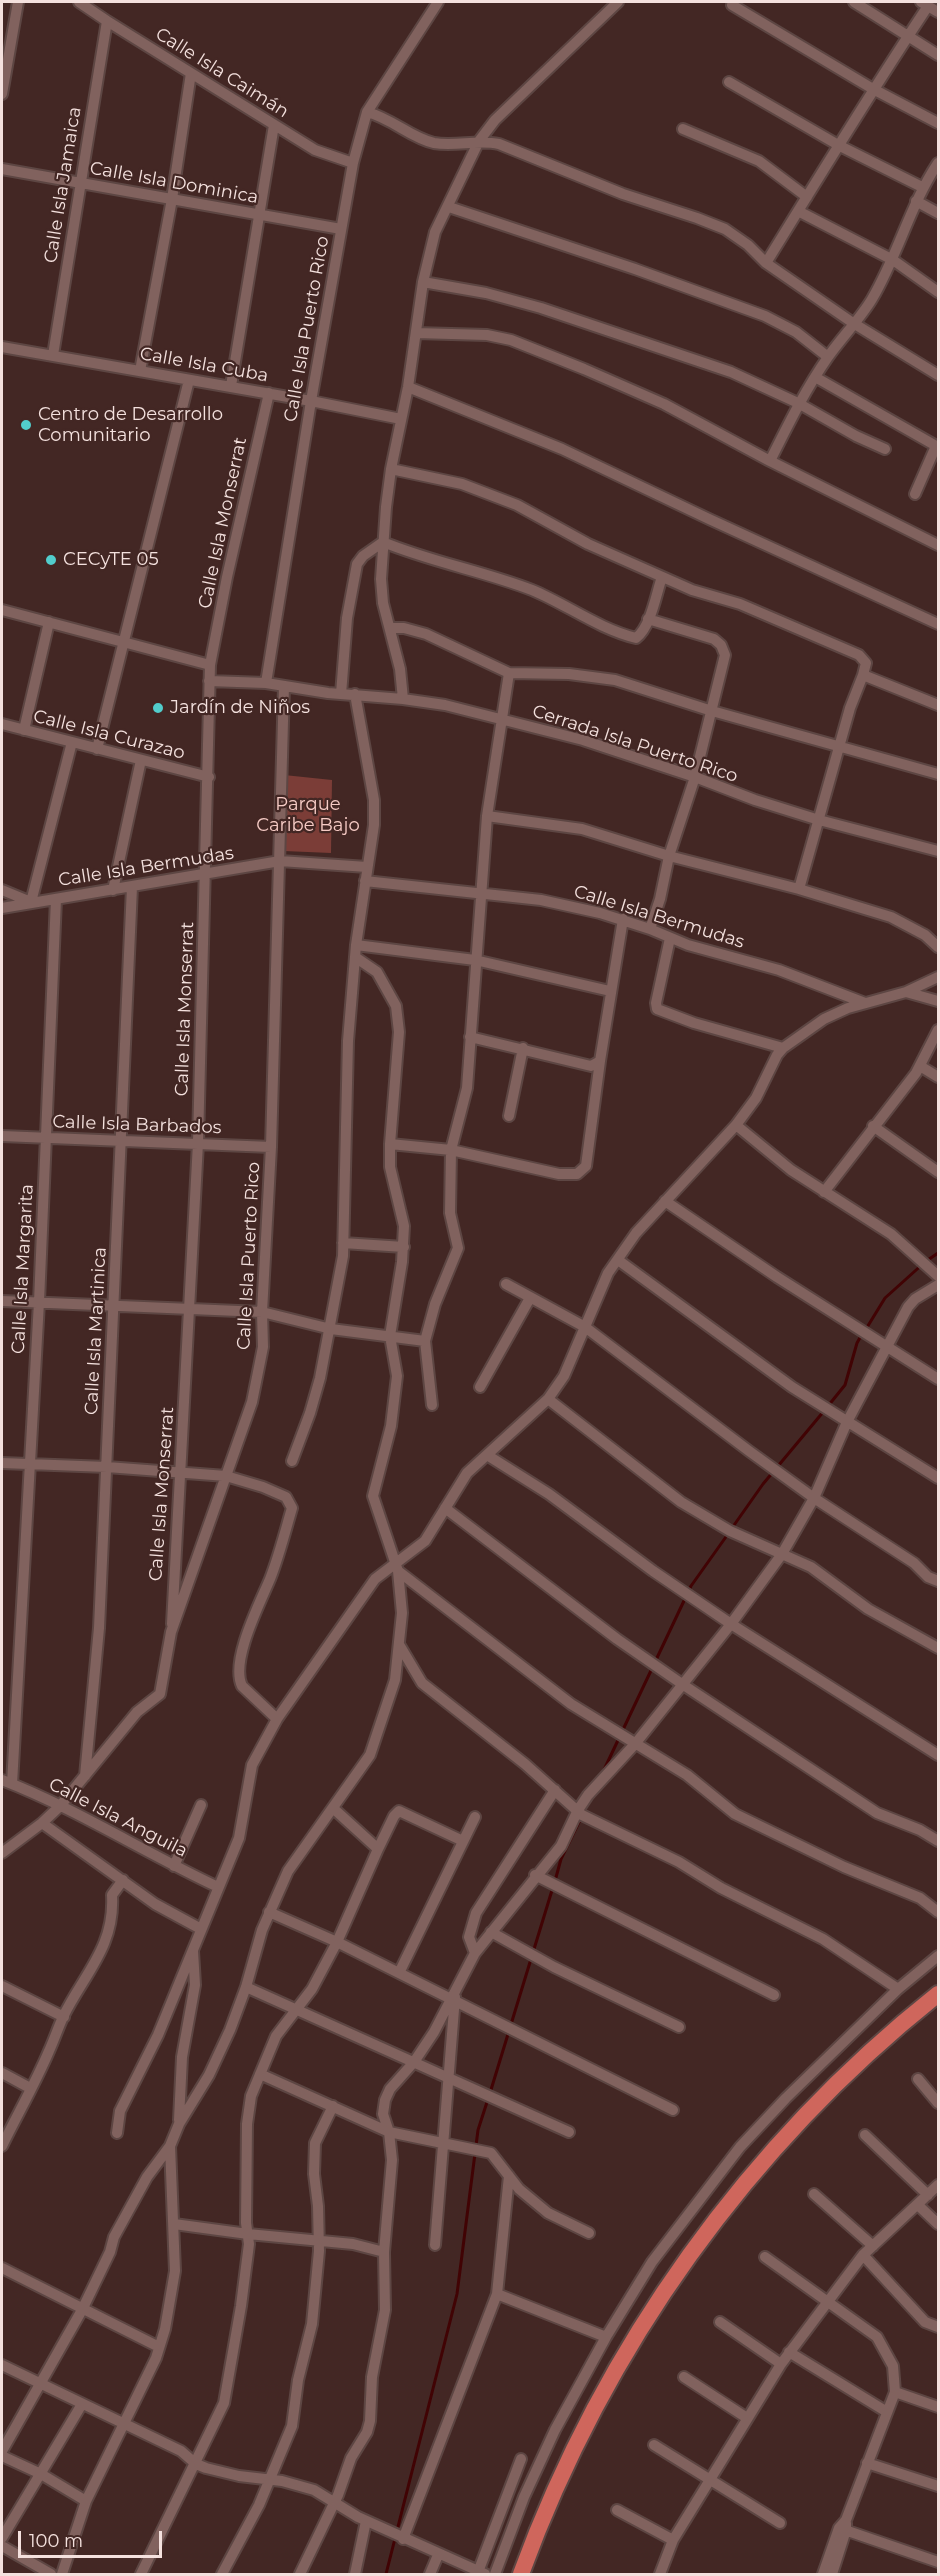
<!DOCTYPE html>
<html>
<head>
<meta charset="utf-8">
<style>
	body { margin:0 }
	#map { position:relative; width:940px; height:2576px; overflow:hidden; background:#432724; font-family:Montserrat,sans-serif }
	canvas { display:block }
	.frame { position:absolute; inset:0; border:3px solid #f4e1de; pointer-events:none }
	.scale { position:absolute; left:18px; top:2531px; width:144px; height:27px; box-sizing:border-box; border:3px solid #f4e1de; border-top:0; padding-left:8px; font-size:18px; line-height:21px; white-space:nowrap; color:#f4e1de; -webkit-text-stroke:4px #432724; paint-order:stroke }
</style>
</head>
<body>
<div id="map">
<canvas width="940" height="2576"></canvas>
<div class="frame"></div>
<div class="scale">100 m</div>
</div>
<script>
const ctx = document.querySelector('canvas').getContext('2d');
ctx.lineJoin = 'round';
function paint(path, color) { ctx.fillStyle = color; ctx.fill(path, 'evenodd'); }
function strokePath(path, color, width, dash) { ctx.strokeStyle = color; ctx.lineWidth = width; ctx.lineCap = dash ? 'butt' : 'round'; ctx.setLineDash(dash || []); ctx.stroke(path); }
function drawText(font, color, halo, rows, align = 'center') {
  ctx.font = font + ' Montserrat,sans-serif'; ctx.lineWidth = 4.5; ctx.setLineDash([]); ctx.textBaseline = 'middle'; ctx.strokeStyle = halo; ctx.fillStyle = color; for (const [text, x, y, turn = 0] of rows) {
    ctx.save(); ctx.translate(x, y); ctx.rotate((+turn || 0) * Math.PI / 180); ctx.textAlign = isNaN(turn) ? turn : align; if (halo) ctx.strokeText(text, 0, 0); ctx.fillText(text, 0, 0); ctx.restore();
  }
}
const green = new Path2D(`
	M284,775L332,780L331,853L284,851Z`);
const stream = new Path2D(`
	M866,1329L885,1298L925,1262L938,1253
	M828,1406L845,1385L857,1343L862,1334
	M732,1528L763,1484L824,1411
	M602,1774L691,1586L728,1534
	M555,1881L561,1859L581,1818
	M490,2093L553,1887
	M386,2574L457,2294L478,2130L488,2099`);
const minor = new Path2D(`
	M79,2L107,21L315,150L353,163
	M854,2L938,55
	M921,2L938,12
	M732,5L873,89L938,123
	M729,82L840,146L922,187
	M2,94L18,2
	M367,112C393,119 411,138 434,143C456,147 477,139 499,144L623,194L697,218L725,229L748,245L766,263L853,323L938,375
	M683,129L759,161L807,197
	M2,169L341,229
	M916,201L938,213
	M449,207L635,269L765,316L796,332L828,357
	M798,211L893,260L938,292
	M766,263C819,177 872,90 928,6
	M423,282L486,293L541,308L731,372L798,403L856,436L885,449
	M416,333L487,335L511,340L584,369L664,404L770,461L938,545
	M2,347L311,401L401,419
	M53,355L107,21
	M140,371L172,199L191,73
	M815,377L938,447
	M231,386L274,125
	M408,387L562,449L709,519L938,624
	M770,461C788,425 805,390 828,357C842,337 860,319 872,299C898,255 910,205 938,163
	M391,469L462,484L517,505L588,544L692,590L740,604L859,655L866,663L863,675L938,705
	M915,494L936,446
	M383,542C431,562 483,571 532,590C566,604 599,629 636,638C651,627 656,594 662,577
	M2,610L210,665
	M648,619L714,639L721,645L725,655L695,777L669,856L660,899L650,929
	M390,628H404L426,634L509,673L569,674L615,680L712,711L938,774
	M209,681L266,683L328,693L403,699L445,705L583,740L695,777L755,800L819,820L938,851
	M266,683L311,401L353,163L367,112L438,2
	M341,694L347,618L357,564L363,556L383,542
	M403,699L400,669L383,603L381,579L386,507L391,469L408,387L423,282L435,232L479,141L495,120L618,2
	M2,724L209,777
	M24,730L49,622
	M97,749L189,380
	M487,816L582,829L669,856L799,889L891,917L925,935L938,947
	M365,881L541,900L600,913L650,929L688,945L779,970L865,1003
	M799,889L850,708L863,675
	M2,890L31,902L72,742
	M113,890L141,760
	M2,908L280,861L367,867
	M670,938L656,1003L657,1009L694,1023L783,1048
	M356,945L475,960L610,991
	M906,992L938,1001
	M470,1037L591,1066L600,1061L623,919
	M920,1066L938,1077
	M509,1116L523,1048
	M736,1125L791,1170L891,1234L938,1276
	M873,1126L938,1172
	M2,1136L271,1147
	M390,1144L451,1150L559,1174H577L586,1166L600,1061
	M824,1192L916,1073L938,1030
	M665,1201L777,1277L938,1379
	M343,1243L404,1247
	M618,1260L792,1387L938,1478
	M506,1284L585,1327L749,1451L814,1498L914,1563L928,1577L938,1581
	M2,1301L262,1312L331,1329L425,1341
	M480,1387L530,1298
	M548,1399L681,1502L730,1531L811,1567L868,1609L938,1648
	M432,1405L425,1341L435,1304L458,1248L450,1213L451,1150L467,1088L487,816L509,673
	M487,1455L549,1494L653,1571L731,1624L938,1755
	M292,1461L310,1413L320,1378L343,1256L348,1041L356,945L374,825V800L355,694
	M2,1463L107,1467L226,1476L263,1487L286,1497L292,1508C285,1532 279,1556 270,1579C260,1603 230,1661 242,1686L277,1719L252,1765L239,1838L158,2035L120,2111L117,2133
	M445,1508L617,1639L682,1684L877,1813L920,1830L938,1841
	M398,1571L571,1704L687,1775L735,1814L844,1867L920,1898L938,1912
	M172,1624L198,1143L210,665L227,577L269,393
	M400,1646L422,1683L525,1764L582,1815L679,1862L721,1888L823,1939L898,1989
	M277,1719L375,1579L425,1541L467,1473L548,1399L564,1376L608,1273L636,1233L736,1125L756,1098L777,1055L783,1048L824,1019L848,1008L906,992L938,977
	M85,1776L99,1628L132,887
	M2,1780C77,1809 145,1853 218,1887
	M12,1784L39,1302L56,899
	M334,1809L378,1849
	M42,1823L155,1904L201,1929
	M463,1841L399,1811L394,1816L378,1849L337,1942L673,2110
	M2,1853L42,1823L60,1806L137,1712L160,1694L171,1632L252,1402L263,1347L262,1312L271,1147L284,686
	M174,1866L201,1805
	M535,1875L774,1995
	M491,1932L554,1967L679,2027
	M475,1953L469,1937L476,1913L555,1790
	M399,1973L475,1817
	M2,1986L64,2017
	M246,1987L569,2132
	M2,2073L30,2088
	M260,2074L389,2132L491,2153L519,2189L548,2213L589,2233
	M918,2079L938,2103
	M179,2120L182,2057L195,1985L193,1951
	M865,2135L928,2195
	M2,2146C17,2115 35,2084 49,2051C54,2040 58,2028 63,2017C84,1974 115,1947 112,1895L123,1880
	M814,2194L873,2246
	M918,2205L938,2224
	M174,2224L248,2234L353,2244L384,2252
	M435,2245L455,1997
	M863,2255L925,2322L938,2327
	M765,2257L877,2337L893,2366L895,2392L846,2520L839,2528L823,2574
	M2,2268L159,2347
	M497,2294L606,2337
	M720,2322L781,2364
	M789,2352L887,2412
	M2,2365L181,2451L196,2464L206,2468L239,2476L282,2481L314,2490L358,2517L485,2574
	M684,2377L747,2418
	M895,2392L938,2407
	M654,2445L780,2523
	M2,2451L82,2310L110,2252L114,2237L147,2177L170,2146L179,2124L209,2075L230,2030L246,1987L262,1930L288,1871L370,1755L395,1680L402,1613L398,1571L373,1496L391,1426L397,1376L390,1336L402,1262L404,1226L390,1167V1144L399,1032L396,1006L377,972L355,957
	M2,2456L41,2474L86,2501
	M867,2463L938,2486
	M617,2510L673,2540
	M839,2528L938,2562
	M2,2538L82,2404
	M403,2539L497,2294L509,2176
	M2,2546L51,2574
	M478,2572L521,2459
	M62,2574L86,2501L156,2358L165,2329L175,2271L170,2146
	M141,2574L224,2403L241,2306L249,2244L246,2223L247,2124L251,2096L276,2036L312,1989L337,1942L269,1912
	M222,2574L259,2505L292,2426L298,2380L312,2324L319,2251L318,2206L314,2174L315,2143L333,2106
	M300,2574L338,2495L351,2458L367,2432L370,2421L372,2377L385,2310L384,2252L392,2160L389,2132L383,2114L385,2100L390,2089L414,2062L434,2032L475,1953L561,1846L578,1810L588,1795L635,1744L731,1624L782,1554L814,1498L847,1422L908,1307L915,1299L938,1285
	M355,2574L366,2521
	M430,2574L438,2555
	M495,2574L524,2497L555,2430L606,2337L652,2262L740,2147L786,2098L898,1989L938,1956
	M660,2574L673,2540L781,2364L863,2255L938,2185
	M832,2574L846,2530V2523`);
const highway = new Path2D(`
	M521,2574C604,2347 749,2144 938,1994`);
const markers = [
	[26,425,6,"#52cdcc"],
	[51,560,6,"#52cdcc"],
	[158,708,6,"#52cdcc"]
];
const streetNames = [
	["Calle Isla Caimán",222,73,32],
	["Calle Isla Dominica",174,183,10],
	["Calle Isla Jamaica",63,185,-81],
	["Calle Isla Puerto Rico",307,329,-80],
	["Calle Isla Cuba",204,365,10],
	["Calle Isla Monserrat",223,523,-78],
	["Calle Isla Curazao",109,735,14],
	["Cerrada Isla Puerto Rico",635,744,18],
	["Calle Isla Bermudas",146,867,-9],
	["Calle Isla Bermudas",659,917,17],
	["Calle Isla Monserrat",185,1009,-88],
	["Calle Isla Barbados",137,1125,2],
	["Calle Isla Puerto Rico",249,1256,-87],
	["Calle Isla Margarita",23,1269,-87],
	["Calle Isla Martinica",96,1331,-87],
	["Calle Isla Monserrat",162,1494,-86],
	["Calle Isla Anguila",118,1818,27]
];
const poiNames = [
	["Centro de Desarrollo",38,415],
	["Comunitario",38,436],
	["CECyTE 05",63,560],
	["Jardín de Niños",170,708]
];
const parkNames = [
	["Parque",308,805],
	["Caribe Bajo",308,826]
];
paint(green, '#7b3d37');
strokePath(stream, '#410304', 3);
strokePath(minor, '#5d4643', 14);
strokePath(highway, '#5d4643', 20);
strokePath(minor, '#81625e', 10);
strokePath(highway, '#cf665c', 16);
for (const [x, y, r, color] of markers) { const dot = new Path2D(); dot.arc(x, y, r, 0, 2 * Math.PI); ctx.fillStyle = color; ctx.fill(dot); strokePath(dot, '#432724', 2); }
drawText('18px', '#f4e1de', '#432724', streetNames);
drawText('18px', '#f4e1de', '#432724', poiNames, 'left');
drawText('18px', '#f6cbc5', '#432724', parkNames);
</script>
</body>
</html>
